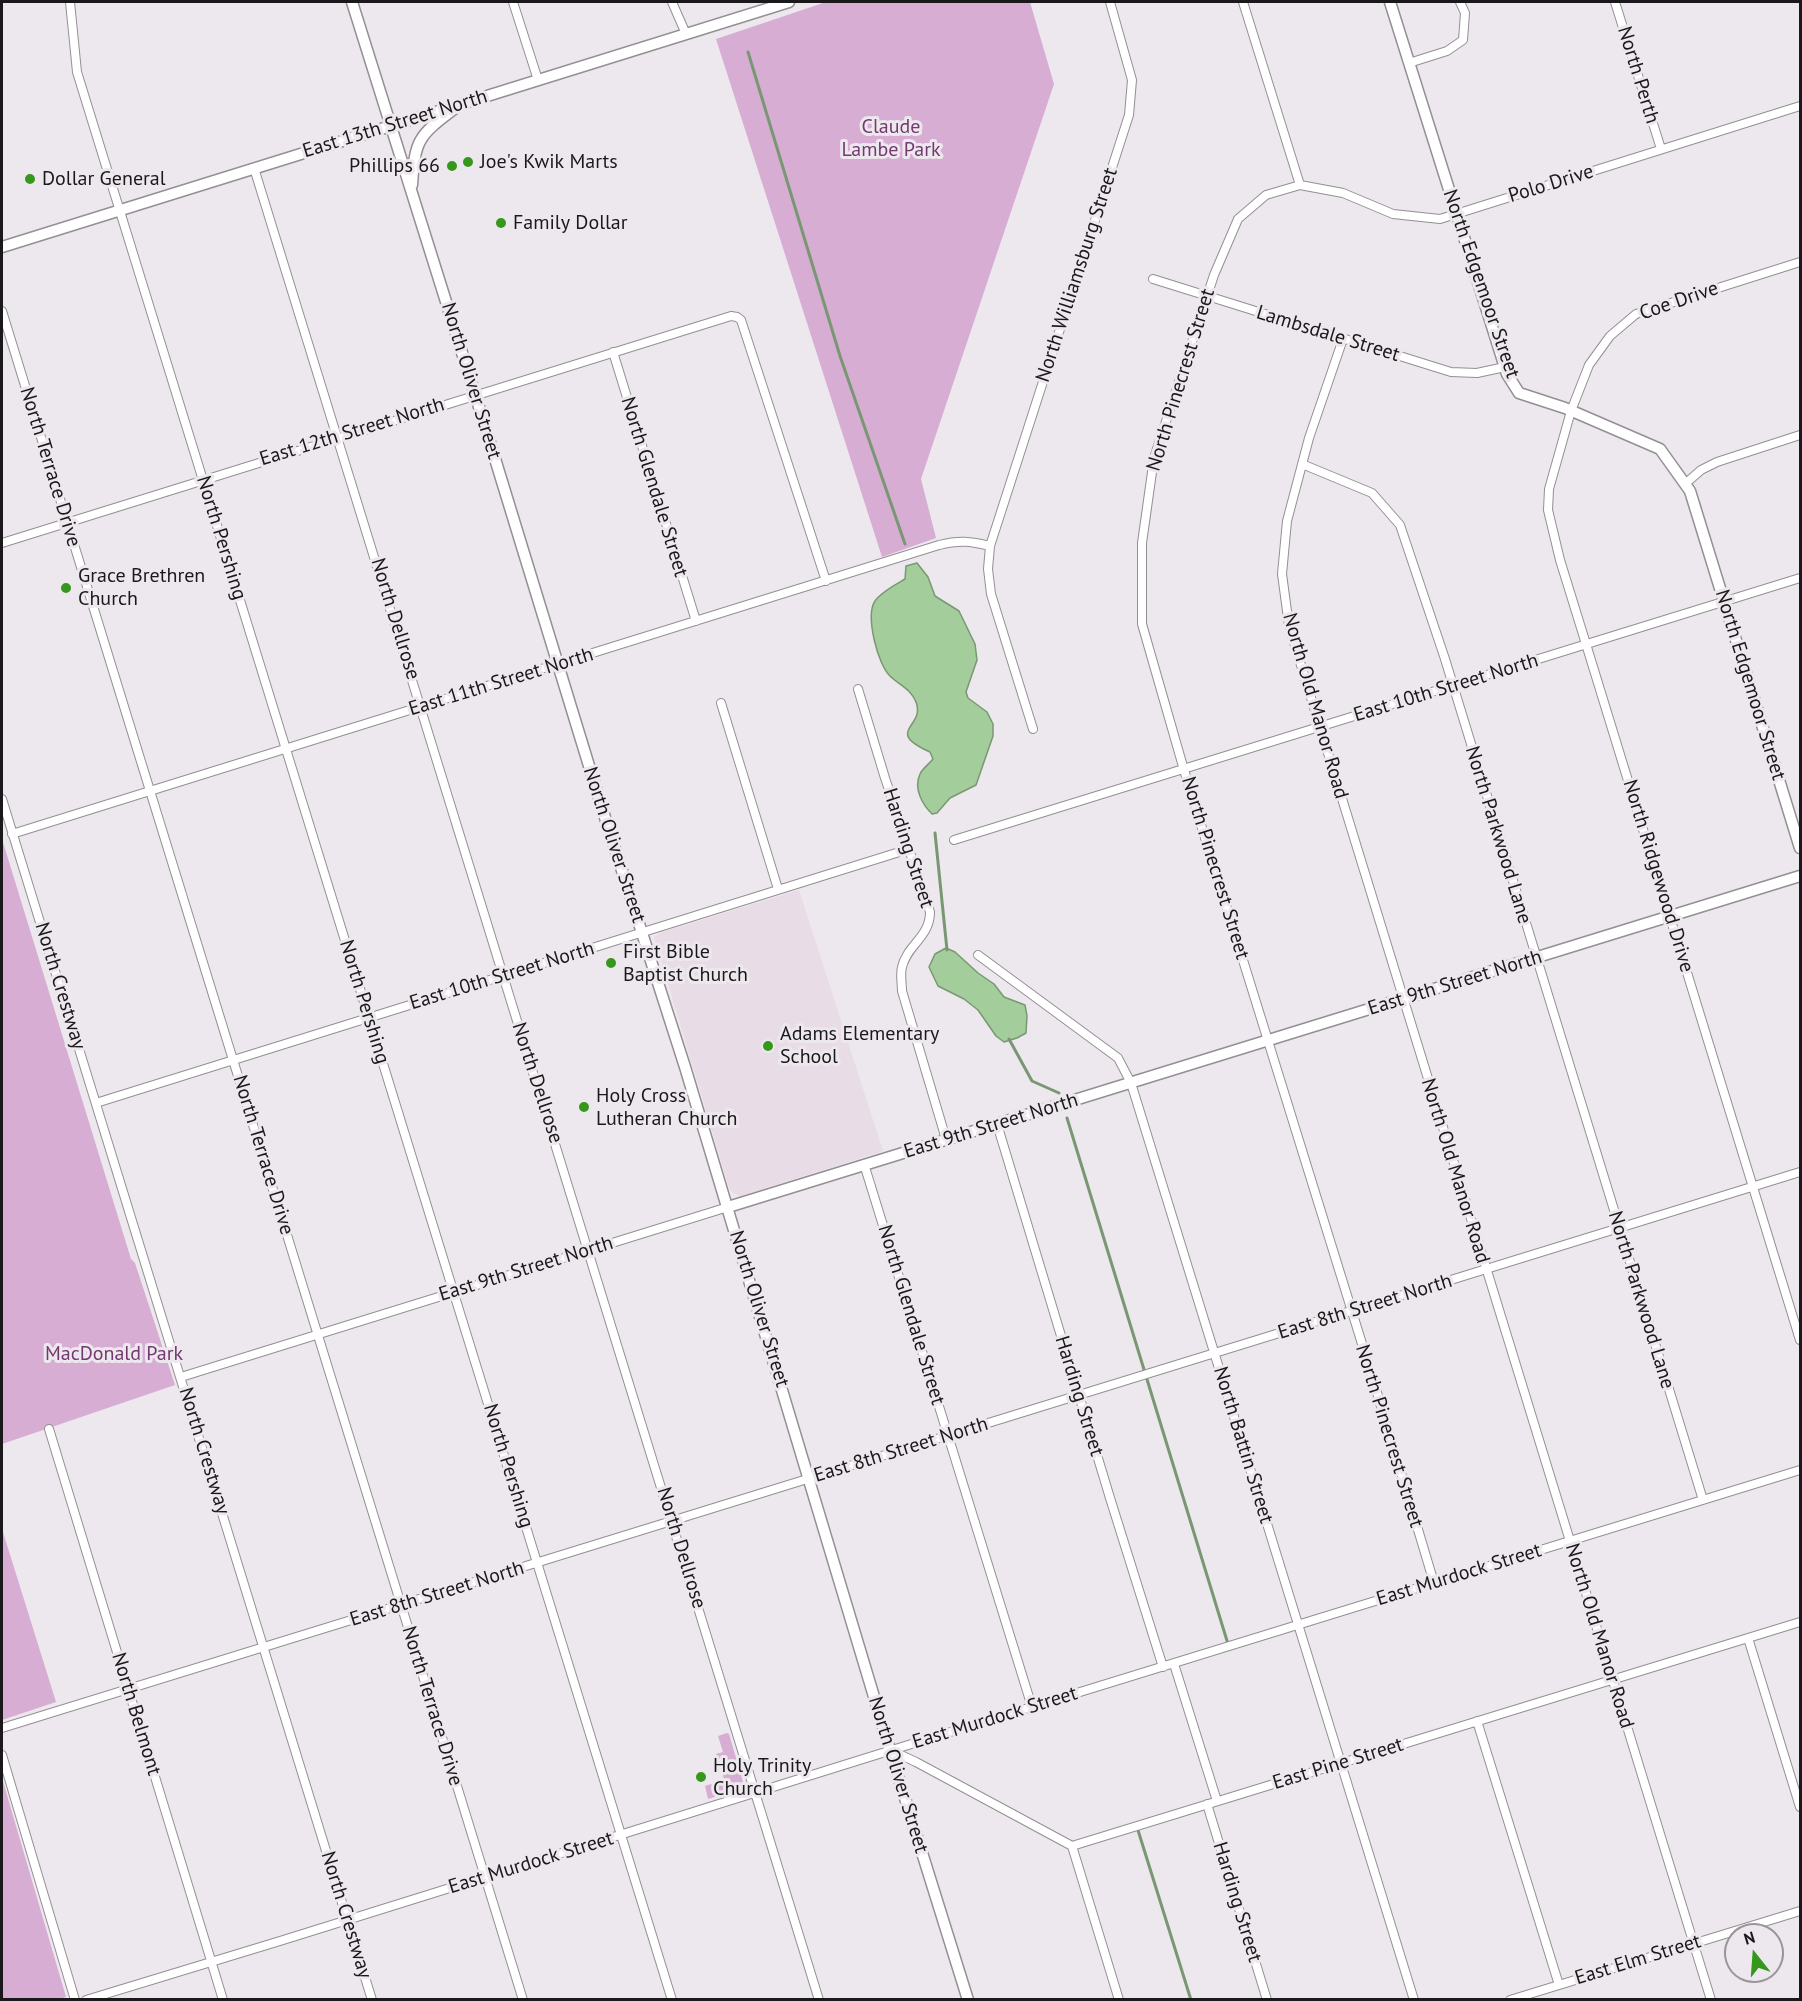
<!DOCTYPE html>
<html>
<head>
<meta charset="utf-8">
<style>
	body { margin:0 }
	#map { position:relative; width:1802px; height:2001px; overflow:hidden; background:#ede8ed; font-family:"PT Sans",sans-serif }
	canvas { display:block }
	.frame { position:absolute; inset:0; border:3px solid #1a181a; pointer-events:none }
	.north { position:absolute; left:1724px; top:1923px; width:60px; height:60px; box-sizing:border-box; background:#ede8ed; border:2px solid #999599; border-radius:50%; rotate:343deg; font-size:16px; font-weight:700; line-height:24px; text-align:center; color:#1a181a }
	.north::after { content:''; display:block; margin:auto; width:21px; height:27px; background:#35981c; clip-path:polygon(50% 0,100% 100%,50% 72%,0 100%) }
</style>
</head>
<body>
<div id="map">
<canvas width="1802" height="2001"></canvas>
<div class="frame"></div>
<div class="north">N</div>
</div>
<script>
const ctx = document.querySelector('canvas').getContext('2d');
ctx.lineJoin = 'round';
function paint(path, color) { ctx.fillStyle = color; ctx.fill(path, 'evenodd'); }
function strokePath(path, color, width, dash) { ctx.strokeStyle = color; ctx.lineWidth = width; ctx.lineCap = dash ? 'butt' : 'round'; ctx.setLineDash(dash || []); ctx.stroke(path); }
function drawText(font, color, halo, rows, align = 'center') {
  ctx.font = font + ' "PT Sans",sans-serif'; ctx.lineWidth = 6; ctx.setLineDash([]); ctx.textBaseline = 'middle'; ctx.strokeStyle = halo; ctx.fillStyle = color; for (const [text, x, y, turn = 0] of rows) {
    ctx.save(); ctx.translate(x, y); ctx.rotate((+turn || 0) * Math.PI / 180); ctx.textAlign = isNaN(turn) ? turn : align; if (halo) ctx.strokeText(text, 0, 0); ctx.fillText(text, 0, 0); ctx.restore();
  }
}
const built = new Path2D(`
	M799,890L883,1151L740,1196L732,1192L729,1188L654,937L662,932Z`);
const green = new Path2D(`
	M826,2H1030L1054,84L921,479L936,538L882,557L716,39Z
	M2,839L131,1259L135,1263L175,1385L2,1444Z
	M2,1529L56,1702L2,1720Z
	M727,1733L729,1734L744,1785L743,1788L708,1799L705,1786L724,1780L723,1775L726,1773L722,1758L718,1759L716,1754L723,1752L718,1736Z
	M2,1778L66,1997L59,1999H2Z`);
const water = new Path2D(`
	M917,563L928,577L935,596L959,611L975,644L977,660L966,692L968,698L987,712L993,724V736L976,785L950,798L937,813L932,814C923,805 913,789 920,774C922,769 929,764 933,759L930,752C883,731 926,727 916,702C911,689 899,685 890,676C878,665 865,616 875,601C881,592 895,585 905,579L906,566Z
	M946,948L955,952L978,973L994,984L1004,997L1025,1005L1027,1016L1026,1033L1017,1038L1004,1042L996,1036L978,1010L964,999L938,986L929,967L935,954Z`);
const stream = new Path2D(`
	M748,52L840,356L905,544
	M935,833L947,950
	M1009,1039L1032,1081L1059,1093
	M1067,1118L1228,1644
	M1137,1827L1191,2000`);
const street = new Path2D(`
	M70,2L77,72L672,2000
	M513,2L538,80
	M672,2L686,34
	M1243,2L1300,185
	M1615,2L1661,149
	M1409,63L1447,51L1463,40L1465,13L1460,2
	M254,168C445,777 630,1389 819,2000
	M1800,262L1636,314L1610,336L1589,365L1571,411L1549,489L1548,510L1560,560L1586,644L1800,1340
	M1153,279L1451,372L1477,373L1505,367
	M2,311L523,2000
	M1343,339L1309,438L1287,521L1282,574L1289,626L1711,2000
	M613,352L696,621
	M1302,464L1372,493L1400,525L1445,659L1703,1500
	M1685,484L1701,470L1717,462L1800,435
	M2,543L731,316L737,317L741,320L826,581
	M858,689L885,778L930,912C930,937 907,945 902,967C900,974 902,984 902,991L946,1139
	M721,703L778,889
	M1033,729L991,594L988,569L990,546L1129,115L1132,80L1110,2
	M2,799L372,2000
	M12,834L939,545C959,540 970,541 990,546
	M954,840L1800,578
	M978,955L1118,1058L1131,1083L1414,2000
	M96,1103L909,849
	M997,1124L1110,1498L1163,1667
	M864,1164L1032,1707
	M181,1377L728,1207
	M49,1429L223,2000
	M1434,1583L1372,1376L1184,770L1142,624V543L1154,458L1214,275L1238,219L1266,195L1300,185L1343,193L1393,214L1440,219L1800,106
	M1748,1638L1800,1807
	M1174,1664L1217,1801
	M1477,1721L1559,1985
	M2,1728L1800,1172
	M890,1750L916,1762L1072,1846L1800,1622
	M2,1755L75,2000
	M1207,1804L1267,2000
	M1072,1846L1119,2000
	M86,2000L280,1941L879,1754L1800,1470
	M1510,2000L1800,1911`);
const secondary = new Path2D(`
	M352,2L485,426L601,805L685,1067L890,1750L968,2000
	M1390,2L1507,374L1519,393L1565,408L1660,449L1690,491L1800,848
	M412,185C415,140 418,136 454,109
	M2,247L789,2
	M728,1207L1800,876`);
const markers = [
	[468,162,6,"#35981c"],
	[452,166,6,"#35981c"],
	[30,179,6,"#35981c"],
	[501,223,6,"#35981c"],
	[66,588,6,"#35981c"],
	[611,963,6,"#35981c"],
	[768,1046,6,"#35981c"],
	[584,1107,6,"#35981c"],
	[701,1777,6,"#35981c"]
];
const streetNames = [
	["North Perth",1638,75,73],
	["East 13th Street North",395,124,-17],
	["Polo Drive",1551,184,-17],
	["North Williamsburg Street",1077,275,-72],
	["North Edgemoor Street",1481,284,71],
	["Coe Drive",1679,301,-19],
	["Lambsdale Street",1328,334,17],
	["North Pinecrest Street",1181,380,-73],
	["North Oliver Street",471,381,73],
	["East 12th Street North",352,432,-17],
	["North Terrace Drive",50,467,73],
	["North Glendale Street",654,487,73],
	["North Pershing",221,538,73],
	["North Dellrose",395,619,73],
	["East 11th Street North",501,682,-17],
	["North Edgemoor Street",1750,685,73],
	["East 10th Street North",1446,688,-17],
	["North Old Manor Road",1315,706,74],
	["North Parkwood Lane",1498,835,73],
	["North Oliver Street",614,845,72],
	["Harding Street",908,848,72],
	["North Pinecrest Street",1215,868,73],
	["North Ridgewood Drive",1658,876,73],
	["East 10th Street North",502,976,-17],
	["East 9th Street North",1455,983,-17],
	["North Crestway",60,986,73],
	["North Pershing",364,1002,73],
	["North Dellrose",537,1083,72],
	["East 9th Street North",991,1126,-17],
	["North Terrace Drive",263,1155,73],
	["North Old Manor Road",1455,1171,73],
	["East 9th Street North",526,1269,-17],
	["North Parkwood Lane",1641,1300,73],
	["East 8th Street North",1365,1307,-17],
	["North Oliver Street",759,1309,73],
	["North Glendale Street",911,1315,73],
	["Harding Street",1079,1396,73],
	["North Pinecrest Street",1389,1436,73],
	["North Battin Street",1243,1445,73],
	["East 8th Street North",901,1450,-17],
	["North Crestway",204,1451,73],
	["North Pershing",508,1466,73],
	["North Dellrose",681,1548,73],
	["East Murdock Street",1459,1575,-17],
	["East 8th Street North",437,1594,-17],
	["North Old Manor Road",1599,1636,73],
	["North Terrace Drive",432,1706,73],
	["North Belmont",136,1714,73],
	["East Murdock Street",995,1718,-17],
	["East Pine Street",1338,1764,-17],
	["North Oliver Street",898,1775,73],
	["East Murdock Street",531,1863,-17],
	["Harding Street",1237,1902,73],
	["North Crestway",346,1915,73],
	["East Elm Street",1638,1960,-17]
];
const parkNames = [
	["Claude",891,127],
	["Lambe Park",891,150],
	["MacDonald Park",114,1354]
];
const poiNames = [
	["Joe's Kwik Marts",480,162],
	["Phillips 66",440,166,"right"],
	["Dollar General",42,179],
	["Family Dollar",513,223],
	["Grace Brethren",78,576],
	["Church",78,599],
	["First Bible",623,952],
	["Baptist Church",623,975],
	["Adams Elementary",780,1034],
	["School",780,1057],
	["Holy Cross",596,1096],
	["Lutheran Church",596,1119],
	["Holy Trinity",713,1766],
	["Church",713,1789]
];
paint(built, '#e8dce6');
paint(green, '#d7add3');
paint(water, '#a3cd9a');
strokePath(water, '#7a9774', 1.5);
strokePath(stream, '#7a9774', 3);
strokePath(street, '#948f94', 10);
strokePath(secondary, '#948f94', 13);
strokePath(street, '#fff', 8);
strokePath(secondary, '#fff', 10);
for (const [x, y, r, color] of markers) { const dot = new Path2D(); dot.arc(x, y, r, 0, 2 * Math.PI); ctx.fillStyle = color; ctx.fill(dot); strokePath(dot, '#ede8ed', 2); }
drawText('20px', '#1a181a', '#ede8ed', streetNames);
drawText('20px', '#733870', '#ede8ed', parkNames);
drawText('20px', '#1a181a', '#ede8ed', poiNames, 'left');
</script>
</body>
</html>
